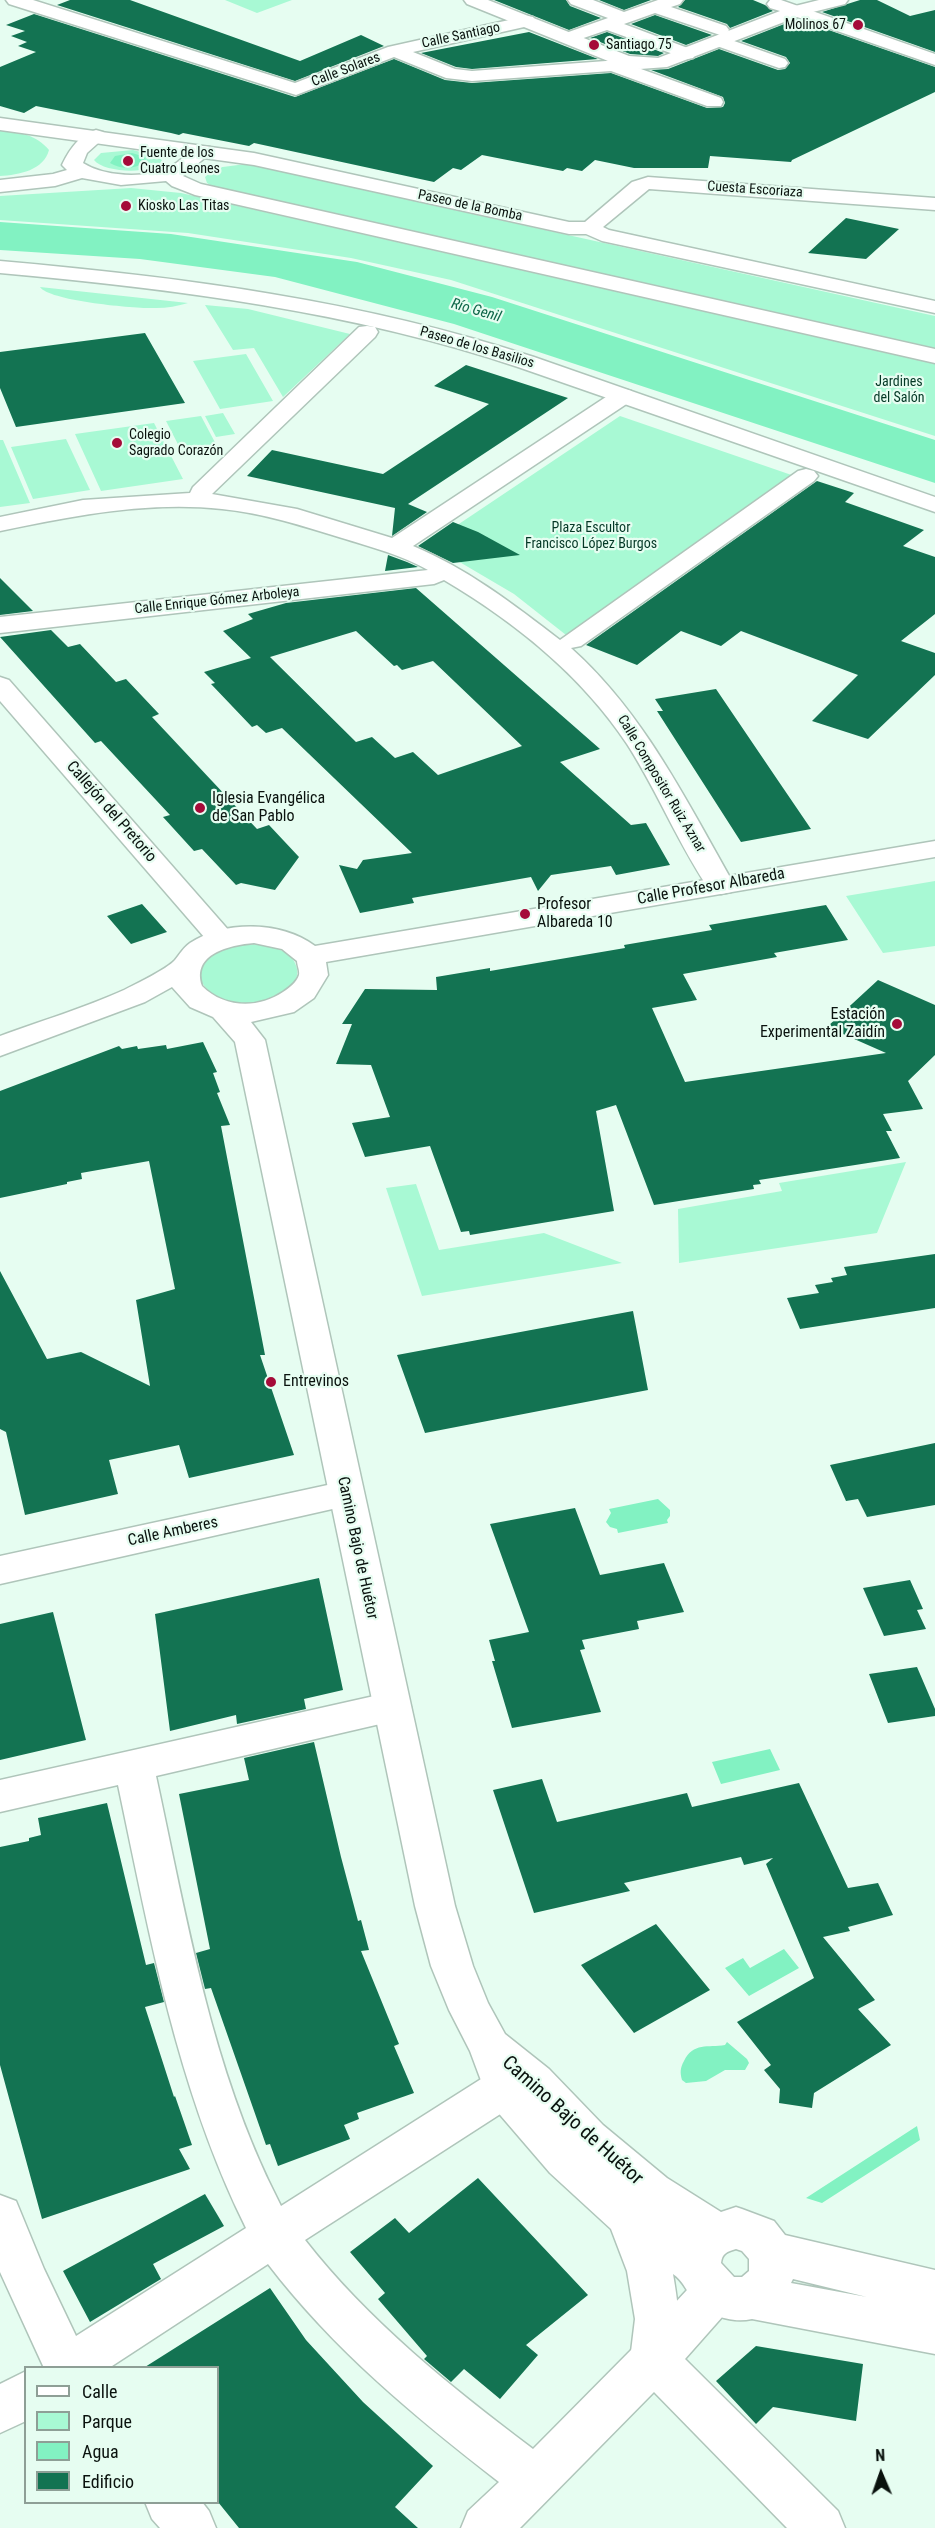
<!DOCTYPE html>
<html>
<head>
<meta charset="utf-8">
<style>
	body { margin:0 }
	#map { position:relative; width:935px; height:2528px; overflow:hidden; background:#e6fdf1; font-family:"Roboto Condensed",sans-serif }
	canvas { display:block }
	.legend { position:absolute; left:24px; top:2366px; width:195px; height:138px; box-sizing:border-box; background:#e6fdf1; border:2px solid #8e9f96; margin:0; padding:8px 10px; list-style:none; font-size:18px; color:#0a120e }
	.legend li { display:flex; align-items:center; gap:12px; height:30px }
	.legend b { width:30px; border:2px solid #8e9f96 }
	.north { position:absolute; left:851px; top:2444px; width:60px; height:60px; -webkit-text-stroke:4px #e6fdf1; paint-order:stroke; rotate:358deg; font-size:16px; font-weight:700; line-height:24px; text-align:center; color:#0a120e }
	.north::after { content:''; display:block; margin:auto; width:21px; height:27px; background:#0a120e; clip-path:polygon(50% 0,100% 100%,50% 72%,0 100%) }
</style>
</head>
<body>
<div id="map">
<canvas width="935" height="2528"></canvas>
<ul class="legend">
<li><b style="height:8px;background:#fff"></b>Calle</li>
<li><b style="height:16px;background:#a8f9d4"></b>Parque</li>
<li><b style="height:16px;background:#82f2c2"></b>Agua</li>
<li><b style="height:16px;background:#137352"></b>Edificio</li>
</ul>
<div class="north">N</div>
</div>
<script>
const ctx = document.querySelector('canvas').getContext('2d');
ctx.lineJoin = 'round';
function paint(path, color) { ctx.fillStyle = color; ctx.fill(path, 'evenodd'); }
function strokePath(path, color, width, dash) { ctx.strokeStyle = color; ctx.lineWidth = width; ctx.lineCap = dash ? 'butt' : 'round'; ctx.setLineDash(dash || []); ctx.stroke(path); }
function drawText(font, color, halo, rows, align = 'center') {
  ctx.font = font + ' "Roboto Condensed",sans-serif'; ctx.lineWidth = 4.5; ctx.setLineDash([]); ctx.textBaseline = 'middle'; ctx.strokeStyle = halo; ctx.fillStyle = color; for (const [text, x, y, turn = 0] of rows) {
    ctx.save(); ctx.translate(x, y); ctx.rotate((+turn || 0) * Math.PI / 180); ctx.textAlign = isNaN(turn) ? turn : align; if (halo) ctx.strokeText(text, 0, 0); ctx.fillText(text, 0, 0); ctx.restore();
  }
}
const green = new Path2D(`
	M225,0H292L257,13Z
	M0,131C18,131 37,135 49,150C44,170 19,175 0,176Z
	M133,150L160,157L162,161C153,175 104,173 94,160L101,153Z
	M246,164L935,316V350L215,188L207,183L205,177L215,168Z
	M131,188L181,193L935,364V436L451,280L351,258L188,233L0,220V196Z
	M40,287L188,303C178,306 167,308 156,308C137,309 49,301 40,287Z
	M205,305L248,309L350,334L283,397L254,348L233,350Z
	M246,354L273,401L220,409L193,361Z
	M223,413L235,434L216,437L205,416Z
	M201,416L218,448L183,454L166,421Z
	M620,416L809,481L580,646L514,594L429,544Z
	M154,423L183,479L101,491L75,434Z
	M66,439L90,490L33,499L11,447Z
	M0,440H3L30,503L0,507Z
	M935,881V946L883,953L846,896Z
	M242,944C260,944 293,946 297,969C299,978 292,987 284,992C227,1030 151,963 242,944Z
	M906,1162L877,1233L679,1263L678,1209L782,1191L779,1183Z
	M416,1184L439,1250L544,1233L622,1263L422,1296L386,1188Z`);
const water = new Path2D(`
	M132,153L145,157L146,162C135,169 121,170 110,163L115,156Z
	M0,222L171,234L357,262L492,297L935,440V483L454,324L275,277L140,259L0,250Z
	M658,1499L670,1510V1516L667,1520L668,1523L618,1533L617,1529L610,1527L606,1522L611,1513L609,1509Z
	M770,1749L780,1770L721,1784L712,1762Z
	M784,1949L799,1968L749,1996L725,1968L743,1958L750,1968Z
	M727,2042L747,2059L749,2063L745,2070H725L706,2081L686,2083L682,2080C680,2073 680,2068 684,2061C693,2042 708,2048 725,2045Z
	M917,2126L920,2140L822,2203L806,2198Z`);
const building = new Path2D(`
	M70,0H130L300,61L361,35L384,46L295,81L57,5Z
	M494,0H566L570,6L601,18L569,30Z
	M599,0H651L624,10Z
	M685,0H753L765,5L773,11L730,28L727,24L678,7Z
	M860,0H877L910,16L935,10V52L822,12Z
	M34,14L295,97L394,59L445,80L472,83L611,73L707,108L723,107L725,103L723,97L651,70L668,69L719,49L778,70L785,69L790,63L786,57L741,41L797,19L935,67V92L792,160L791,162L710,156L708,168H634L595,160L582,171L567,168L563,171L482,155L461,170L453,168L434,182L254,143L249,146L183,133L179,135L171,133L36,106L24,113L0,106V67L36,52L18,46L27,42L11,36L25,31L6,25Z
	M655,15L712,35L686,45L631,24Z
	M529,32L598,59L472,69L456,67L421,53Z
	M607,32L664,53L658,56L630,54L590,38Z
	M846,218L899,229L866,259L808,253Z
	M145,333L185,403L16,427L0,388V352Z
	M466,365L568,398L408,504L427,512L392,536L395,508L247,476L272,450L383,474L489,404L434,386Z
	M817,481L854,493L845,502L924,530L903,546L935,557V614L901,641L935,653V675L868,739L812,721L858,675L741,631L721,646L681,631L637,665L586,645Z
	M453,522L478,532L520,555L453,563L418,546Z
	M388,555L407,562L418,567L385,571Z
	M0,578L33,611L0,615Z
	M416,588L600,749L560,762L631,825L646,823L670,865L616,875L611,866L551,875L538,891L531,877L412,898L414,903L360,913L339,865L357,869L363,860L412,853L282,728L266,733L257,725L252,727L211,684L215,683L204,672L251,658L223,631L253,619L248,614L286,603ZM356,631L394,666L397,665L402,670L433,661L522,746L438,775L413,752L395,758L372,737L356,742L270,657Z
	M51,630L68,647L80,644L116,682L126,679L159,714L152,717L257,829L269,825L299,857L275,890L241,883L236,885L202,849L194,851L163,817L170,815L101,741L95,743L0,637Z
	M716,689L779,782L811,829L741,842L657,711H663L655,699Z
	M142,904L167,932L131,944L107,916Z
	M826,905L848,940L774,953L777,957L683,974L697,1000L652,1008L685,1082L886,1053L827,1027L878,980L935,1005V1055L908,1081L923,1109L883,1114L892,1131H886L900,1158L759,1180L761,1184L753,1185L754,1189L654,1205L616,1105L596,1111L614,1211L470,1235L469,1231L461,1232L430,1146L365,1157L352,1123L390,1117L371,1065L336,1064L352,1024H342L365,989L437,990L436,977L490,968V971L625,948L624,945L712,930L709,925Z
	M203,1042L217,1072L213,1073L220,1092L217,1093L230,1125L221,1126L265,1355H260L294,1455L189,1478L179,1445L109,1460L118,1494L25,1515L6,1432L0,1429V1271L47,1359L81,1352L150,1386L136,1300L175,1289L149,1161L81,1173L82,1179L67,1182V1184L0,1198V1091L119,1046L122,1049L137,1046L138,1049L166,1045L167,1049Z
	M935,1254V1308L800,1329L787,1298L819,1293L815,1285L833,1282L831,1278L847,1275L844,1267Z
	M633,1311L648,1390L425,1433L397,1355Z
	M935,1443V1505L867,1517L858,1499L846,1501L830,1465Z
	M575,1508L600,1575L664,1563L684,1612L637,1621L639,1629L582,1640L585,1649L580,1650L601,1712L512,1728L492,1661H495L489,1640L529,1632L490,1524Z
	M319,1578L343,1690L304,1699L306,1709L237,1724L236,1715L170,1731L155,1614Z
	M910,1580L923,1609L917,1610L926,1629L884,1636L863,1588Z
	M53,1612L86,1740L0,1760V1624Z
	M917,1667L935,1709V1716L888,1723L869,1674Z
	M314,1742L341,1857L358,1921L361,1920L369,1950L361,1951L399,2044L394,2046L414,2093L357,2113L359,2119L344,2125L350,2139L278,2166L270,2144L266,2145L211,1988L205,1989L196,1953L210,1949L179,1794L249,1780L244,1758Z
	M542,1779L557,1822L687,1793L692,1807L799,1783L848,1888L878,1883L893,1915L848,1927L850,1931L823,1937L875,2000L858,2009L891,2045L814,2093L812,2108L779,2103L780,2089L764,2070L771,2065L737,2022L814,1978L766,1864L773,1858L744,1865L741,1857L624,1883L630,1891L534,1913L493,1790Z
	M107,1803L146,1965L154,1963L164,2002L145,2007L174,2097L175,2096L192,2145L179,2149L190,2169L42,2219L0,2065V1847L29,1841V1838L41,1835L38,1818Z
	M656,1924L710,1990L634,2033L581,1965Z
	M478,2178L588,2295L526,2345L538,2355L500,2399L464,2369L451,2382L424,2359L427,2356L378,2299L385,2293L350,2252L395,2218L409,2233Z
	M205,2194L224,2226L153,2264L161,2279L90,2322L63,2271Z
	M270,2288L306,2340L363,2402L433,2466L395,2507L418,2528H239L218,2502V2367H145Z
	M756,2346L863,2364L856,2421L773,2407L756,2424L716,2381Z`);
const minor = new Path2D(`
	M6,0H33L295,83L388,47L527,16L533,17L536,21L533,25L413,52L455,69L472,71L606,61L624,56L630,57L633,61L630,65L721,98L723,102L721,106H707L611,71L472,81L446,78L394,57L296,95L9,4Z
	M568,0H593L624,12L658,0H683L680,4L671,7L726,26L729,30L726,34L720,35L655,13L624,24L693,50L696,54L693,58L687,59L607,30L569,43L563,42L560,38L563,34L608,18L571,4Z
	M819,0H848L845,4L797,16L791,15L788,11L791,7Z
	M720,36L785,59L788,63L785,67L779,68L714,45L711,41L714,37Z
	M96,130L103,132L106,136L87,153L83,163C105,177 146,179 170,167C184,160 193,143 210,147L213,151L183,176L201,184L935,349V363L195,195L172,186L166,181L121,185L82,178L55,186L0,192V180L53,174L67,170L62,165C69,150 79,135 96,130Z
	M367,326L375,327L378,332L375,337L212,494L297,509L392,538L615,391L623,389L631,391L634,396L631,401L413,546C468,569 513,604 560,640L798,471L806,469L814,471L818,476L814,481L581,646L571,648C644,713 687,802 735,886L731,892L721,894L711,892C679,846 658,792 627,744C581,675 515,622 444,580L434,584L0,633V617L428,570C402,555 371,547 342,538C303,526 263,513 222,509C147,501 73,516 0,531V517L83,500L190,493L193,487L359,327Z
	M0,677L9,680L231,933L235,939L231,945L221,948L211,945L0,701Z
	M346,1481L359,1485L364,1494L359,1503L0,1584V1556Z
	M392,1692L406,1696L411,1707L406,1718L156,1776C187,1919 211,2069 278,2200L281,2206L489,2074L504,2069L519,2074L526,2088L519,2102L305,2240C369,2322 451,2387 533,2449L637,2344L699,2277L715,2270L731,2277L738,2292L731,2307L685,2359L838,2511L845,2528H787L654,2392L520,2528H461L468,2511L499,2482C415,2417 333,2349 268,2264L109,2368H44L0,2272V2195L16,2201L44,2269L76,2336L246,2228C177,2089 150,1936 118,1785L0,1812V1780Z
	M26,2371V2421L0,2433V2384Z
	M145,2502H202L209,2511L216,2528H160L152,2519Z`);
const major = new Path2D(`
	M464,0H488L629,56L658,58L780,11L770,8L767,4L770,0H781L935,54V65L797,17L667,67L640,69L618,65L467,4Z
	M0,118L254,153L569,222H585L632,182L648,177L935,198V210L649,189L603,227L609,230L935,301V313L602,241L586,234H569L254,165L0,130Z
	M0,261C181,277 361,300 534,357L935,497V512L518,367C351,311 175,289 0,273Z
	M935,841V857L326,962L328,975L314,998L294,1012L251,1022L265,1040L455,1906L473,1966L488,2003L505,2034L549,2069L603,2125L667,2178L721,2212L736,2207L742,2209L774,2221L785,2235L935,2270V2354L752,2319C730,2324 705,2314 691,2296C684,2287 683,2281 673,2274C679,2309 684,2342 669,2376L653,2382L637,2376L630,2360L635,2319L627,2271L611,2229L550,2173L489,2102L470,2051L449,2010L431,1966L415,1906L235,1042L213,1017L190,1007L172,987L145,1002L0,1056V1036C41,1021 84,1008 124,990C136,984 167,969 175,960C180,954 183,948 190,943C225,920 282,921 315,946ZM254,943L282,949L297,961C297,965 300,971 299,975C297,982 289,988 283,992C258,1009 224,1008 202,986C191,954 230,945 254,943ZM736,2249L742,2251L749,2259V2271L742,2277H734L721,2263C722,2253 727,2252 736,2249ZM793,2279L867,2297L791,2283Z`);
const markers = [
	[858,25,6,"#a50b39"],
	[594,45,6,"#a50b39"],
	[128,161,6,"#a50b39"],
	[126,206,6,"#a50b39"],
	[117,443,6,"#a50b39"],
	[200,808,6,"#a50b39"],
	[525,914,6,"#a50b39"],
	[897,1024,6,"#a50b39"],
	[271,1382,6,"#a50b39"]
];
const farPoinames = [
	["Molinos 67",846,25,"right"],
	["Santiago 75",606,45],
	["Fuente de los",140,153],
	["Cuatro Leones",140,169],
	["Kiosko Las Titas",138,206],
	["Colegio",129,435],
	["Sagrado Corazón",129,451]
];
const farStreetnames = [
	["Calle Santiago",461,36,-12],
	["Calle Solares",346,70,-21],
	["Cuesta Escoriaza",755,190,4],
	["Paseo de la Bomba",470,206,12],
	["Paseo de los Basilios",477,348,16],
	["Calle Enrique Gómez Arboleya",217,601,-6],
	["Calle Compositor Ruiz Aznar",661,784,59]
];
const farParknames = [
	["Jardines",899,382],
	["del Salón",899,398],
	["Plaza Escultor",591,528],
	["Francisco López Burgos",591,544]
];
const farWaternames = [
	["Río Genil",476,311,16]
];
const poiNames = [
	["Iglesia Evangélica",212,799],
	["de San Pablo",212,817],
	["Profesor",537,905],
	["Albareda 10",537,923],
	["Estación",885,1015,"right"],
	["Experimental Zaidín",885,1033,"right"],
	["Entrevinos",283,1382]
];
const streetNames = [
	["Callejón del Pretorio",111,812,49],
	["Calle Profesor Albareda",711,887,-10],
	["Calle Amberes",173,1532,-12],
	["Camino Bajo de Huétor",357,1548,78]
];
const nearStreetnames = [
	["Camino Bajo de Huétor",572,2121,42]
];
paint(green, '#a8f9d4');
paint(water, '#82f2c2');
paint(building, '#137352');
strokePath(minor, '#afc5ba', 3);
strokePath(major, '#afc5ba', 3);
paint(minor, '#fff');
paint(major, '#fff');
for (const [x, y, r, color] of markers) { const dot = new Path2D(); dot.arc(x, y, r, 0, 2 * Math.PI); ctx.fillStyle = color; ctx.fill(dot); strokePath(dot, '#e6fdf1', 2); }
drawText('14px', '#0a120e', '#e6fdf1', farPoinames, 'left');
drawText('14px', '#0a120e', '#e6fdf1', farStreetnames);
drawText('14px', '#043826', '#e6fdf1', farParknames);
drawText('italic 15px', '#0f6749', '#e6fdf1', farWaternames);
drawText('16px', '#0a120e', '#e6fdf1', poiNames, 'left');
drawText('16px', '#0a120e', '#e6fdf1', streetNames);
drawText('20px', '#0a120e', '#e6fdf1', nearStreetnames);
</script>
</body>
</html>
